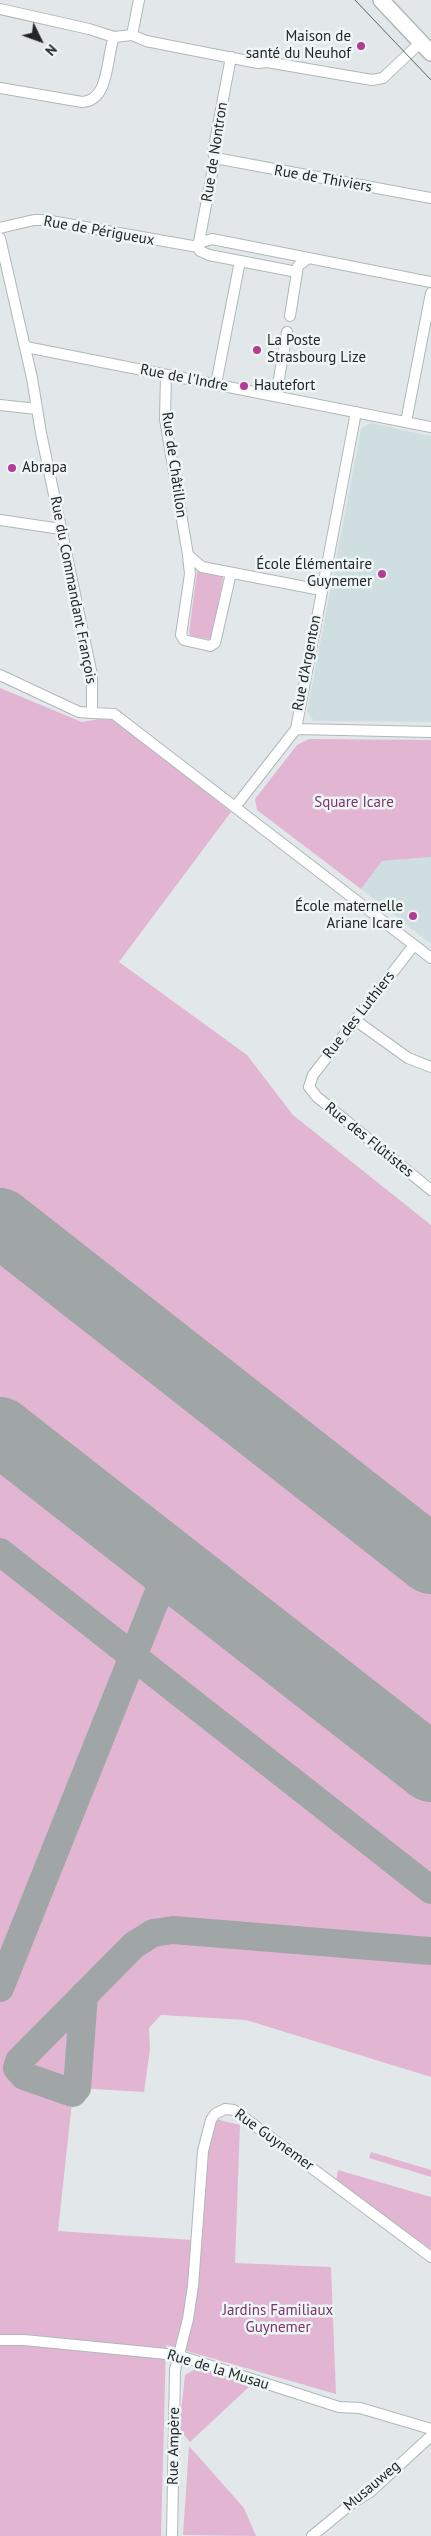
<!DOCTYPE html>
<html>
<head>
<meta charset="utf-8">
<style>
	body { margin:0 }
	#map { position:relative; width:431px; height:2536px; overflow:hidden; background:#e2e8e9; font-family:"PT Sans",sans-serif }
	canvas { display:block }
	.north { position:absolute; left:15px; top:15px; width:50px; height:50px; -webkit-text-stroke:4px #eff6f6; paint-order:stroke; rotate:132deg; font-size:14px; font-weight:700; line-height:20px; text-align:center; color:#232526 }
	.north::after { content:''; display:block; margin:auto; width:18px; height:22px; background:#232526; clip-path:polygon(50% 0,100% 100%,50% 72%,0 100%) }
</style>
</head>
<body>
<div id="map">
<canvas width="431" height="2536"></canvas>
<div class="north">N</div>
</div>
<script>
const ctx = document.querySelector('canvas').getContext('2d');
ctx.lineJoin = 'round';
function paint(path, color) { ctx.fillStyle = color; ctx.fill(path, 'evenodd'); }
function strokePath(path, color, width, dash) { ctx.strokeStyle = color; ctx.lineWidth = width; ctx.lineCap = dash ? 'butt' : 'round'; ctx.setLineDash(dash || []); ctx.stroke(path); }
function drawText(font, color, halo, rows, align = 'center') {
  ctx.font = font + ' "PT Sans",sans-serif'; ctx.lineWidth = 5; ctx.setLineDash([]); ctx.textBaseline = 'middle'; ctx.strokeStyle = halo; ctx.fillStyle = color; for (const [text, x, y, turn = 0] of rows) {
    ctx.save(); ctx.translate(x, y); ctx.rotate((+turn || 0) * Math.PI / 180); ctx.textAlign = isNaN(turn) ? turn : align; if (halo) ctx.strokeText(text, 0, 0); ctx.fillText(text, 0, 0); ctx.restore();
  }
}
const built = new Path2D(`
	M370,423L431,436V722L314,721L307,712L361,429Z
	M431,857V944L361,889L382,861Z`);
const green = new Path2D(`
	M199,571L221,575L223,578L212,638L209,639L191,636L189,633L197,572Z
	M0,688L82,722L99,719L117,720L231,812L119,962L247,1055L293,1115L431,1225V2077L246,2020L161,2015L149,2028L150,2049L144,2092L77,2088L73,2093L58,2231L192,2240L207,2117L240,2125L235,2263L331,2267L336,2394L166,2345L161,2536H0Z
	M309,739L431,740V857L382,861L361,889L257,810L255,799L297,745Z
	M371,2152L431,2170V2177L369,2158Z
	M338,2170L431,2197V2249L369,2206L334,2192Z
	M199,2367L250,2386L190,2442L179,2429L185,2375Z
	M189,2446L244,2508L256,2536L183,2535Z`);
const taxiway = new Path2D(`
	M0,1552L431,1890
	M0,1988L170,1564
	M77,2088L84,1995
	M73,2093L24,2076L17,2068L19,2061L134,1945L153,1933L173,1930L431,1951`);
const runway = new Path2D(`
	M0,1222L431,1560
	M0,1431L431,1768`);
const street = new Path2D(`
	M0,9L89,29L114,37L132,35L146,41L258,63L267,62L372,80L383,78L421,42
	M132,35L139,0
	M0,88L82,102C110,101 106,57 114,37
	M215,158L431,198
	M0,228L34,220H45L198,247L200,251L209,255L297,272
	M0,238L32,378L41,433L92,675V713L114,714L431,958
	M198,247L202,242L212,239L431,282
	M198,247L215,158L213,152L231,57
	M290,316L298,266L307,259
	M26,347L431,427
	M166,375L165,419L188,555L202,567L321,590
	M216,384L240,261
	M276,396L287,332
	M0,405L37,409
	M406,422L431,293
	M0,520L61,529
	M188,556L190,574L181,635L184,640L210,646L215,643L231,573
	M0,675L79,712L92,713
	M296,729L431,732
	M235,807L296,729L356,412
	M414,945L313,1075L309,1087L317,1097L431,1190
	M355,1020L408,1058L431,1067
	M0,2340H24L177,2355L339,2407L360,2408L431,2429
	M172,2536L175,2370L188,2319L193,2286L203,2151L211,2120L215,2114L225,2109L234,2110L431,2257
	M312,2536L351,2504L370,2492L431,2436`);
const secondary = new Path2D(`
	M381,0L431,53`);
const tram = new Path2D(`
	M355,0L431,80`);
const markers = [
	[361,46,5,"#b33d95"],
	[257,350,5,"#b33d95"],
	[244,386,5,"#b33d95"],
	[12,468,5,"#b33d95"],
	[382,574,5,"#b33d95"],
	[413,916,5,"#b33d95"]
];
const poiNames = [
	["Maison de",351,37],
	["santé du Neuhof",351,54],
	["La Poste",267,341,"left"],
	["Strasbourg Lize",267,358,"left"],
	["Hautefort",254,386,"left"],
	["Abrapa",22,468,"left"],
	["École Élémentaire",372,565],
	["Guynemer",372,582],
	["École maternelle",403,907],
	["Ariane Icare",403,924]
];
const streetNames = [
	["Rue de Nontron",215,152,-81],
	["Rue de Thiviers",323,179,10],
	["Rue de Périgueux",99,231,10],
	["Rue de l'Indre",184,378,11],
	["Rue de Châtillon",174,465,82],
	["Rue du Commandant François",73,590,79],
	["Rue d'Argenton",307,663,-79],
	["Rue des Luthiers",359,1015,-52],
	["Rue des Flûtistes",369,1140,39],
	["Rue Guynemer",274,2140,36],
	["Rue de la Musau",218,2370,17],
	["Rue Ampère",174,2446,-89],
	["Musauweg",372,2486,-40]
];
const parkNames = [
	["Square Icare",354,803],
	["Jardins Familiaux",278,2311],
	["Guynemer",278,2328]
];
paint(built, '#cfdfe1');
paint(green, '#e2b6d3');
strokePath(taxiway, '#a0a5a6', 28);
strokePath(runway, '#a0a5a6', 68);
strokePath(street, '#b1b7b8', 12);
strokePath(secondary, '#b1b7b8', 18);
strokePath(street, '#fff', 10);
strokePath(secondary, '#fff', 15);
strokePath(tram, '#5e6263', 1);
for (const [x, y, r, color] of markers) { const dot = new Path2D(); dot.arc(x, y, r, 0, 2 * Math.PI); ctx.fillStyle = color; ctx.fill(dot); strokePath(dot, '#eff6f6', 2); }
drawText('15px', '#232526', '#eff6f6', poiNames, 'right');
drawText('15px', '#232526', '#eff6f6', streetNames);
drawText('15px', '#7d3269', '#eff6f6', parkNames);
</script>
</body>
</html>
